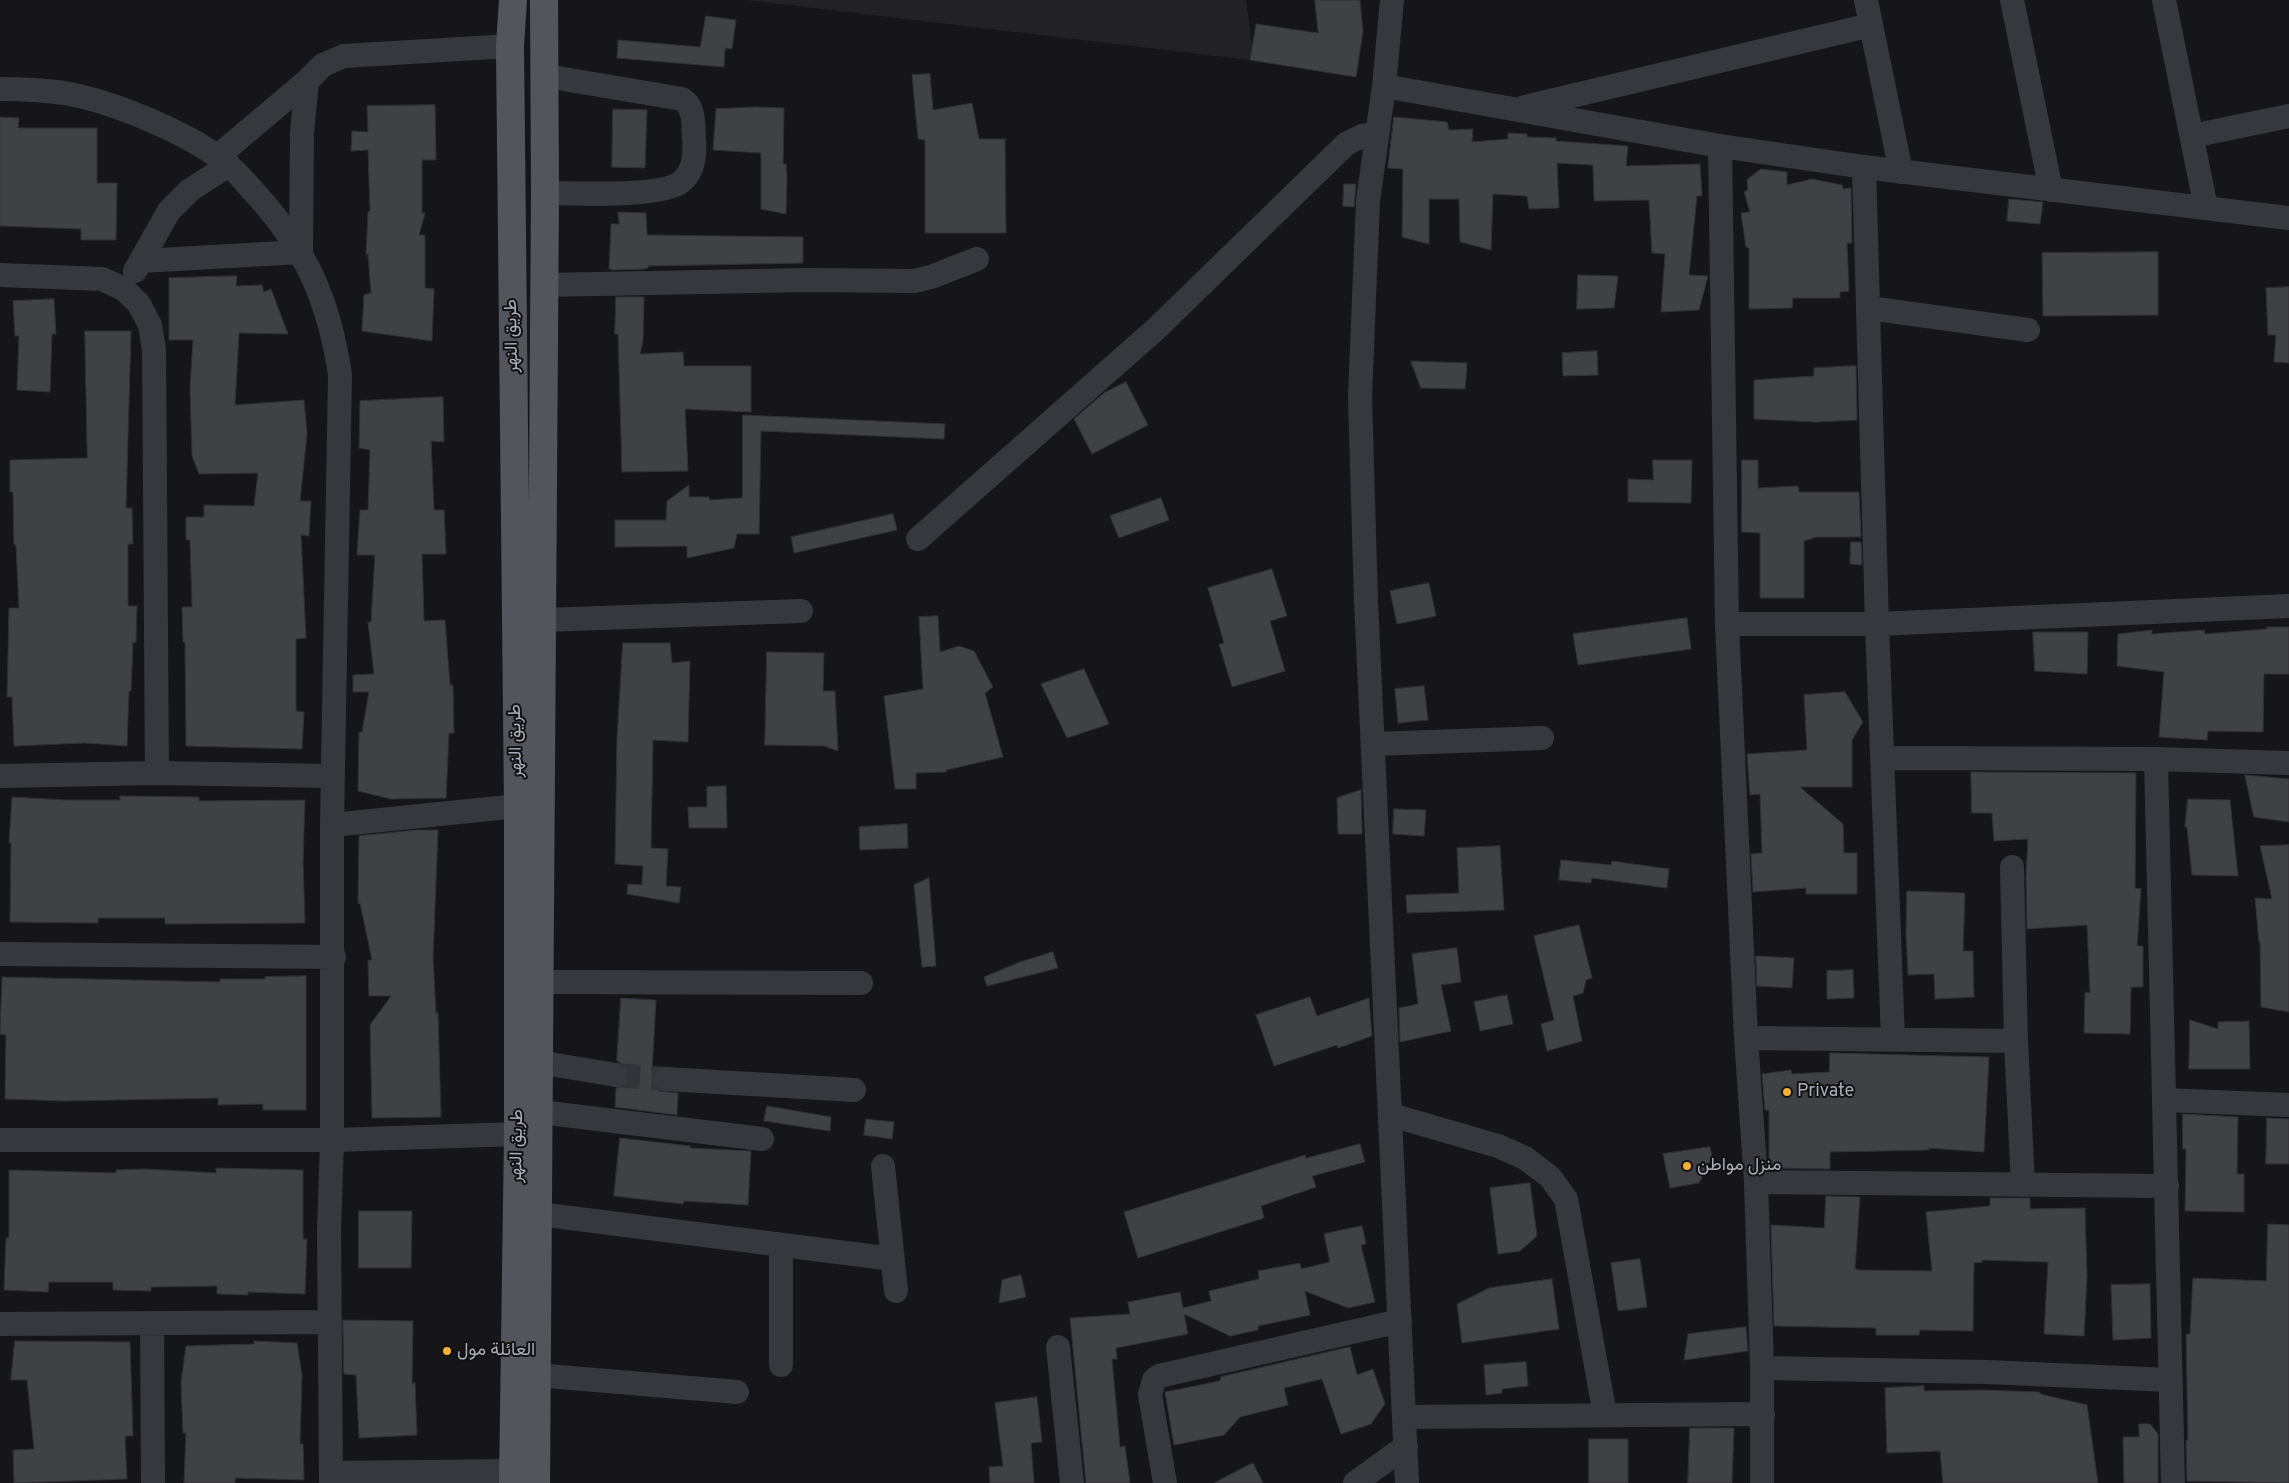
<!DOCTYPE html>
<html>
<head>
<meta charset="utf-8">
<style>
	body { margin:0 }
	canvas { display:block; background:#161618 }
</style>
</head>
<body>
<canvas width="2289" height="1483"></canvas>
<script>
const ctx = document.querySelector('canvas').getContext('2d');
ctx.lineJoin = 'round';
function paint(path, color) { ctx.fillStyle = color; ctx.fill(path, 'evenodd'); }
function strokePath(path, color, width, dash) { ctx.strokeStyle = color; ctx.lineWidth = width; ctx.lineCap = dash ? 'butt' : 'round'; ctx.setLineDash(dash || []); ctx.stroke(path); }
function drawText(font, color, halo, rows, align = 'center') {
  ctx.font = font + ' Overpass,Vazirmatn,sans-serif'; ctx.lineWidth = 4; ctx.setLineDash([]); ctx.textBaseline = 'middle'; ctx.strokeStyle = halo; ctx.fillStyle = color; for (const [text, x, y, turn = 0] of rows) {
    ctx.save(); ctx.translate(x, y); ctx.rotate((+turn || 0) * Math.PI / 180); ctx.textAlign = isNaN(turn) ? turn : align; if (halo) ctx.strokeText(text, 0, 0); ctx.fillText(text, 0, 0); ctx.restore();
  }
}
const built = new Path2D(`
	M747,0H1246L1254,60H1250Z`);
const building = new Path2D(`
	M1315,0H1360L1363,31L1356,77L1250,60L1256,24L1318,33Z
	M706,16L736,20L732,49L725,48L724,67L617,58L618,40L700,47Z
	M930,74L933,110L972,103L979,139H1005L1006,233H925V140L918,139L912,75Z
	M435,105L436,160H422V213H425L419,235H425V288L434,289L432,341L362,331L364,295L371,293L368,254L366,255L368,212L370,211L368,150L351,151L352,131L368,132L367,106Z
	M757,107L784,108L783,164H786L787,176L786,214L761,209V153L713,150L716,109Z
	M613,109L647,110L645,168L612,167Z
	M0,117L19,118L18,128H97V183H117L116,240H81V229L0,226Z
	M1394,117L1447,122L1449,130L1473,129L1472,142L1508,139V133L1527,134V137L1556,138V141L1628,146L1626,166L1700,164L1702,196H1697L1689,275L1708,276L1699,310L1661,312L1665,254L1652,253L1649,200L1594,201L1593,165L1557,163L1559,208L1529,209L1527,196L1493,194L1491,250L1460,242L1459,199H1429V244L1402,237L1403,169L1388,168Z
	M1761,169L1787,172V185L1812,179L1842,185L1843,189L1851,188L1852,243H1847L1849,291L1840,292V298H1793L1792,308L1749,309V248L1746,247L1741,213L1750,212L1744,192L1748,190L1747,180Z
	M1344,184H1356L1354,207L1343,206Z
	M2009,199L2043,202L2040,224L2007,221Z
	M618,212L646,213L647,235L803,237V263L648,266V268L645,269L613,270L609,269L611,224H619Z
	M2158,252V315L2043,316L2042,253Z
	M1578,275L1618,276L1614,308L1577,309Z
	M237,276L236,286L262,285L264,292L271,289L288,334L239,333L235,405L304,400L307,434L300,501H311L309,536L301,535L306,638L296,639V711L304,712L302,749L186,746L185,642H183L182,607H192L190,540H186V517H204V505L254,506L258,473L199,474L192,456L190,388L193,340H169V278Z
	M2289,287V363L2274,362L2276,335H2268L2266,288Z
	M616,297H644L643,341L640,354L683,352L684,366H751V412L685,409L688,471L622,472L618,334H615Z
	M54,299L56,334H52L50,392L17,390L19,336H15L13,301Z
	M85,331H131L126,508H132L133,544H128V606H137L136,643L133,642L131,691H129L127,746L85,743L14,746L12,697H7L9,608H19L16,545H14L13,492H10V460L87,458Z
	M1597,351L1598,375L1563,376L1562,353Z
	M1411,361L1467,363L1465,389L1421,388Z
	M1856,366L1857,420L1816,422L1754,419V380L1814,376V368Z
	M1126,382L1148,425L1092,454L1074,419L1104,393Z
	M443,397L444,442L431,441L434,510H444L446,554H422L424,621L445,620L450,685H453L454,733H449L446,798L391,799L358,791L359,732H362L369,692H353V675L374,674L368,622H371L375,555H357L360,510H368L370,450L359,448L360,401Z
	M743,415L945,424L944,439L761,431L759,534H737L734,548L687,558V546L615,547V520H666L667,501L689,485V497H709L710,500L742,498Z
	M1653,460H1692L1691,503L1628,502V479L1653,480Z
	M1742,460H1758V488L1798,486L1799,492H1859L1861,537H1816L1804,541V598H1760V533L1742,532Z
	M1161,498L1169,520L1119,538L1110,516Z
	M893,514L897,530L794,553L791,537Z
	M1851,542H1861L1862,565L1850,564Z
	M1272,569L1287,616L1270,621L1285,671L1232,687L1219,644L1224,643L1208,588Z
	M1429,583L1436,616L1397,624L1390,591Z
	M938,616L940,652L959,646L974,651L993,687L985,693L1003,757L946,770V772L916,773V789H895L884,696L923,689L919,617Z
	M1687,618L1691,649L1578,665L1573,634Z
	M2267,627H2289V674H2264L2263,732L2208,731L2207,740L2159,737L2164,672L2117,666L2118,634L2152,630V634L2204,630L2205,634L2267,629Z
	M2033,632H2088L2087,674L2035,671Z
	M623,643H670L672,663L690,661L688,742L653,740L651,848L668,849L666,886L681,887L679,903L627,894L628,884L642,885L643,866L615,864L617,738Z
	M767,652L824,653L823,691H835L838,751L824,746L765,745Z
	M1084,669L1109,724L1067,738L1041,684Z
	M1424,686L1428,720L1398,723L1395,689Z
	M1845,692L1863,722L1852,740V787H1800L1843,824L1844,853H1857V894H1806V888L1753,892L1751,854L1762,853L1760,794L1750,795L1747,754L1807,750L1804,695Z
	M1971,772L2136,773L2135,888L2141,889L2137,946H2143V987H2131L2130,1034L2084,1033L2085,992L2090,993L2087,925L2027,929L2026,876L2028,839L1994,841L1992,813H1972Z
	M2245,775L2289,779V822L2254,817Z
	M726,786L727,828H689L688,807H707V787Z
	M1361,790L1362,834H1338L1337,798Z
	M120,796L199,797V801L305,800L303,862L305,923L165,924V918H98V923L10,922L11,843H9L12,797L65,800H120Z
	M2188,799L2230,800L2238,876L2192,875L2187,827H2185Z
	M1394,809L1426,810L1424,836L1393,834Z
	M907,824L908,848L860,850L859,827Z
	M417,830H438L433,957L436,1013H438L441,1117L372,1118L370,1025L391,996H369L368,960H372L360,903L358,904L359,836Z
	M2289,845V1012L2261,1007L2260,942H2259L2255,898L2272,899L2260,846Z
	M1500,846L1504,910L1407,913L1406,895L1459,893L1457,848Z
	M1561,860L1611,865L1612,861L1669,869L1667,888L1592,878L1591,883L1559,880Z
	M929,878L936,966L922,967L914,885Z
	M1907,891L1965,893L1963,951H1973L1974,997L1935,999L1934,974L1908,975L1906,932Z
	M1579,925L1592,978L1586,980L1583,993L1573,996L1582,1041L1547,1051L1541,1024L1554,1020L1534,936Z
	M1457,948L1461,982L1441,985L1451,1031L1400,1042L1399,1008L1418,1004L1412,954Z
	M1053,952L1058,968L987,986L984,977L1020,962Z
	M1756,956L1794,958L1792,988L1757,986Z
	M1853,970L1854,998L1827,999V971Z
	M306,976V1110H263V1104L218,1105V1098L65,1101L5,1099L6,1035L0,1034L2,977L220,982V979H265V977Z
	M1507,995L1513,1024L1480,1031L1474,1002Z
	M1310,997L1317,1016L1369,998L1372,1036L1338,1048L1337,1045L1274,1066L1256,1015Z
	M621,998L656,1000L652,1071H655L652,1079L654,1086L659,1091L678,1093L677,1115L615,1107L616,1088L626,1084L630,1077L625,1065L617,1061Z
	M2190,1020L2218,1029V1022L2249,1021L2250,1069H2189Z
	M1830,1053L1989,1057L1984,1152L1929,1148V1150L1830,1152V1169L1769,1168V1110H1765L1762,1074L1791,1070L1792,1074L1829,1072Z
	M767,1106L831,1117L830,1131L764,1121Z
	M2183,1114L2238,1117L2237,1174H2244V1212L2185,1211L2186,1149H2183Z
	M2267,1118L2289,1119V1164H2266Z
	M866,1119L894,1122L892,1139L864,1135Z
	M620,1138L690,1146V1148L751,1151L748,1205L684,1201L683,1204L614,1196Z
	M1360,1144L1365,1162L1312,1176L1316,1187L1261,1206L1264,1218L1138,1258L1124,1212L1305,1155L1306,1158Z
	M1710,1147L1712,1157L1699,1183L1670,1188L1663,1154Z
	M216,1168L303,1170V1239H307L305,1294L248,1292V1295L217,1294V1286L151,1287V1291L113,1290V1282H49L48,1292L4,1290L6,1238H9V1170L116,1173V1170L145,1169L216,1173Z
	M1530,1183L1537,1236L1520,1251L1498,1254L1490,1188Z
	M1826,1196L1860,1197L1855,1269L1860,1270L1932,1271L1926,1212L1990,1206V1198H2030V1209L2085,1208L2087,1277L2084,1336L2044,1334L2048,1262L1982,1260L1983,1262L1974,1263L1973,1331L1920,1330L1919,1335H1876V1328L1774,1326L1771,1225L1824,1228Z
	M359,1211H412L411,1268H359Z
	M2268,1224L2289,1225V1483L2187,1481L2186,1440L2188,1441L2186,1334H2190L2193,1278L2266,1281Z
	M1362,1226L1366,1244L1361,1245L1375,1302L1348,1308L1305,1291L1310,1315L1258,1326V1330L1230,1336L1184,1314L1188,1334L1116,1348L1117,1359H1112L1120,1447L1125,1446L1130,1483H1086L1070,1318L1130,1314L1128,1302L1180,1292L1183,1308L1211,1301L1209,1291L1259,1279L1258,1271L1300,1263L1301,1269L1330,1262L1324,1234Z
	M1640,1259L1647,1307L1618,1311L1611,1263Z
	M1021,1275L1026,1297L999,1303L1002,1280Z
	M1552,1279L1559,1329L1462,1343L1457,1304L1489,1288Z
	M2150,1284L2151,1338L2113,1340L2111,1285Z
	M343,1320L413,1321L412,1383H415L417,1435L359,1438L356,1375L344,1374Z
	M1746,1327L1748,1351L1684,1360L1688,1334Z
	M15,1341L130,1342L133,1436H125L127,1479L14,1483L13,1450L34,1449L27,1380H11Z
	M254,1341L297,1343L302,1375L300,1444H303L304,1480L235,1478V1483H184L186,1433H183L181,1382L186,1346L254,1344Z
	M1350,1347L1357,1375L1373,1369L1385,1404L1371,1424L1341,1434L1322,1379L1284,1388L1288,1405L1240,1417L1224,1435L1174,1445L1165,1392L1220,1381L1221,1377Z
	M1526,1362L1528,1386L1502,1389V1393L1486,1395L1484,1365Z
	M1924,1386V1391L1982,1390L2040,1392V1394L2087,1405L2098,1483H1943L1940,1451L1887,1453L1885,1388Z
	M1037,1397L1042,1442L1031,1443L1034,1483H990L989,1467L1003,1466L995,1403Z
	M2139,1424H2150L2158,1434V1483H2124L2123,1437H2139Z
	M1690,1428H1734L1732,1483H1688Z
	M1589,1439H1628V1483H1589Z
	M1253,1463L1263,1483H1214Z`);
const minorTunnel = new Path2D(`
	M616,1075L666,1079`);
const minor = new Path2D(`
	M1392,0L1384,86L1368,201L1360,397L1366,601L1407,1483
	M1866,0L1901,172
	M2012,0L2051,190
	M2164,0L2206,208
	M1384,86L1720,146L1864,167L1877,624L1893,1038
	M0,89C21,89 43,90 64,93C112,101 189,133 226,163C237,172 246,183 255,193C306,249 329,300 340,375L332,825V1140L329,1231L331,1483
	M1525,107L1871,25
	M2192,136L2289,116
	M1720,146L1727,624L1746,1038L1756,1182L1762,1368V1483
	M218,156L307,81
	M1864,167L2289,218
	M545,193C573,193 661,198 681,182C695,171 695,153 694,137C693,124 695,107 682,99L546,76
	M141,261L301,252L302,133L307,81L323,65L344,56L510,46
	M135,271L169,211L190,190L229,165
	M0,275L102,279L124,289L139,304L150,325L154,350L157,773
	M544,285L807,280L914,281L931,277L977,259
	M1869,308L2028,330
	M918,539L1156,329L1346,144L1362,136L1377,133
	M542,620L801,611
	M1727,624H1877L2289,606
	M1373,744L1542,738
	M1883,758L2156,759L2289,763
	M2156,759L2173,1483
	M0,776L157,773L333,776
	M332,825L518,806
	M2012,867L2016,1041L2023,1185
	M0,954L334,957
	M540,982L861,983
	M1746,1038L2016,1041
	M538,1062L616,1075
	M666,1079L854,1090
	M2165,1100L2289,1105
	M540,1112L762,1139
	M1391,1115L1498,1146L1525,1158L1550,1177L1566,1199L1605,1415
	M0,1140H332L518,1134
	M883,1166L896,1291
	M1756,1182L2167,1186
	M539,1214L893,1259
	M781,1245V1365
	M152,1323L153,1483
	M0,1324L329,1322
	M1058,1347L1072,1483
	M1762,1368L1986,1372L2171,1380
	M536,1375L737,1392
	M1404,1417L1763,1414
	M331,1473L513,1471
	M1165,1483L1150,1395L1154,1380L1159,1376L1400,1321
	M1355,1483L1406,1446`);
const major = new Path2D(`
	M513,0L510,46L518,806V1134L513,1483
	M536,1483L545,193L544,0`);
const markers = [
	[1787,1092,5,"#f2b134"],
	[1687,1166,5,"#f2b134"],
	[447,1351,5,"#f2b134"]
];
const streetNames = [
	["طريق النهر",513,336,-91],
	["طريق النهر",517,741,-91],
	["طريق النهر",518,1146,-89]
];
const poiNames = [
	["Private",1797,1092],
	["منزل مواطن",1697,1166],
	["العائلة مول",457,1351]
];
paint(built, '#222225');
paint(building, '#404145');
strokePath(building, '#303034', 1);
strokePath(minorTunnel, '#333438', 24, [24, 12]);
strokePath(minor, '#37383d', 24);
strokePath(major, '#53555c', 28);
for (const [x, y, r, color] of markers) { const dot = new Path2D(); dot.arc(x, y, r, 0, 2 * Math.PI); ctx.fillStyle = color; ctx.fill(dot); strokePath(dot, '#111113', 2); }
drawText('18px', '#a8adb8', '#111113', streetNames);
drawText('18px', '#a8adb8', '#111113', poiNames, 'left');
</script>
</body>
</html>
